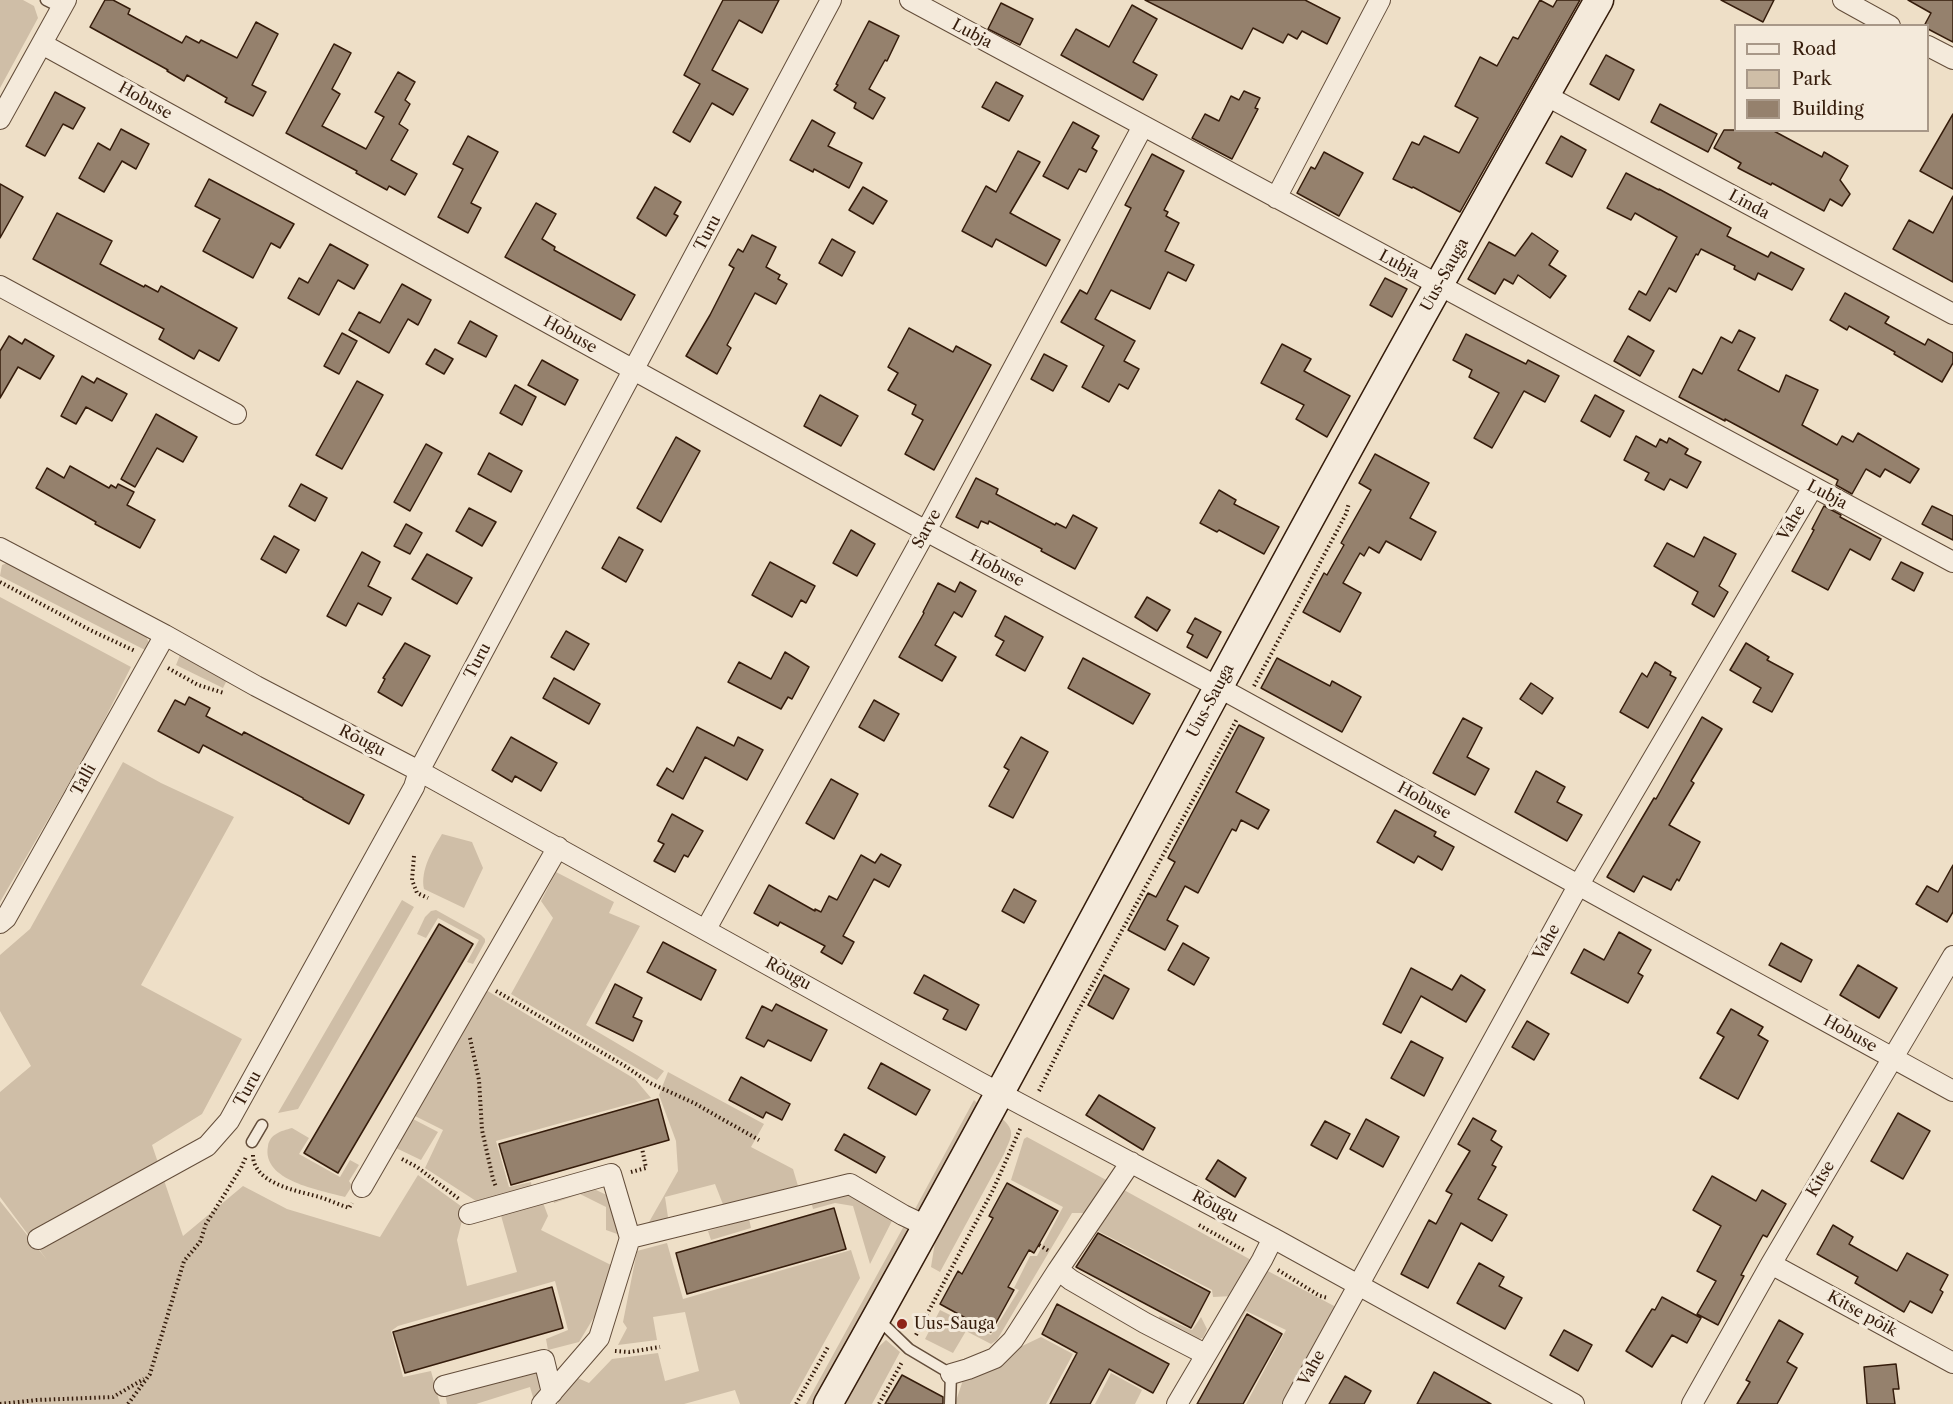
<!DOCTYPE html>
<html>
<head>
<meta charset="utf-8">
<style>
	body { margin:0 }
	#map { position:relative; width:1953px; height:1404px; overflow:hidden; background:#eedfc7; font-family:"Libre Caslon Text",serif }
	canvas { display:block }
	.legend { position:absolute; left:1734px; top:24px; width:195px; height:108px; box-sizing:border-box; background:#f4eadb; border:2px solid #a89888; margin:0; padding:8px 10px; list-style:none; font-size:18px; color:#351c0b }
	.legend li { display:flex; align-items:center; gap:12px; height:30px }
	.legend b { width:30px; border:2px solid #a89888 }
</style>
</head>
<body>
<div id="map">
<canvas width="1953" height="1404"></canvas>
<ul class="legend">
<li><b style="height:8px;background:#f4eadb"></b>Road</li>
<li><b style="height:16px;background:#cfbea7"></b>Park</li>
<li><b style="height:16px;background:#95816d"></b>Building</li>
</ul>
</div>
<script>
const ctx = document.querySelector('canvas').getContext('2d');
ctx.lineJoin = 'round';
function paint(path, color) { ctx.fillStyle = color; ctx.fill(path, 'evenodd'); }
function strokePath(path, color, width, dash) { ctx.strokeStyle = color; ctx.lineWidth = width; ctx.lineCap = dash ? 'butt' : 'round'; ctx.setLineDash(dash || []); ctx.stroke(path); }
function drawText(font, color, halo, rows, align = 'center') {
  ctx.font = font + ' "Libre Caslon Text",serif'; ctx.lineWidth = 6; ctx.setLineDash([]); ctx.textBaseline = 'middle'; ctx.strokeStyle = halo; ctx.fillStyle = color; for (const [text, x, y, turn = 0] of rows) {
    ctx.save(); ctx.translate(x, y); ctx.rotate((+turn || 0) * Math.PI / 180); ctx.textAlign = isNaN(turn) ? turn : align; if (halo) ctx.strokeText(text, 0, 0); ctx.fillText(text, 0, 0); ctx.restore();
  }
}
const green = new Path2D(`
	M0,0H23L34,6L38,18L0,88Z
	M7,563L146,636L149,643L145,650L0,576L2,565Z
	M0,597L131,667L93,742L0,902Z
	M180,655L227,680L223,688L176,665Z
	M123,762L161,783L234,817L141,985L242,1039L202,1114L152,1145L183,1236L243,1186L287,1209L380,1237L418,1175L465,1209L457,1240L467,1286L517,1272L500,1212L542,1200L548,1216L541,1230L615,1267L605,1299L579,1342L548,1350L546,1339L568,1330L555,1281L398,1326L391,1331L403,1377L431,1371L440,1404H0V1201L47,1260L0,1197V1092L31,1066L0,1011V955L30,929Z
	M442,834L472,842L483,868L464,908L424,889C420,870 433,849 442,834Z
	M556,872L614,902L609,913L640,926L586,1025L664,1071L657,1080L511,994L553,918L541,901Z
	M402,900L414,907L298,1109L278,1113Z
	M436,910L481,935L485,939V942L473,964L467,962L479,940L438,918L426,938L417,934L425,917L431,911Z
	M486,990L635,1079L651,1098L496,1141L509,1187L531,1182L532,1188L476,1201L425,1168L443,1130L415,1116Z
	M668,1072L764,1124L751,1147L793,1169L798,1186L724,1207L715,1184L665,1197L669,1224L644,1231L678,1171L676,1141L659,1095Z
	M974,1100L978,1104L921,1211L915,1209Z
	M1001,1118C1017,1131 1011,1137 1004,1154L940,1272L931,1267L936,1236Z
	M413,1119L438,1132L421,1160L396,1148Z
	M292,1128L309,1138L299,1154L340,1177L350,1160L359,1165L349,1181L352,1186L345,1197C320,1190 261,1181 268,1146C270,1134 281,1131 292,1128Z
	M1027,1137L1108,1181L1087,1213H1072L997,1340L991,1344L966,1331L953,1353L925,1339L940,1310L991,1335L1019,1290L1014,1288L1030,1256H1037L1063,1207L1011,1180L1024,1139Z
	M596,1190L611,1197L620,1235L606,1230V1207L580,1194L554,1203L553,1198L583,1191Z
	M1124,1190L1253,1261L1233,1296L1213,1297L1212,1290L1096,1230Z
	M850,1193L893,1219L870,1264L853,1206L835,1203L813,1209L811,1201Z
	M749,1219L751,1228L711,1240L708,1231Z
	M905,1224L909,1233L815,1404H806Z
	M667,1243L683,1299L851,1250L860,1278L790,1404H740L735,1390L684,1404H558V1400L573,1376L589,1383L612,1359L658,1353L665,1381L699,1371L685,1312L653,1317L657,1340L618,1345L627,1328L623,1322L637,1251Z
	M1264,1269L1336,1307L1283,1404H1246L1286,1330L1246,1311L1229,1340L1223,1338Z
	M1160,1316L1192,1330L1201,1317L1207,1329L1203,1338L1194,1340L1155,1322Z
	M1041,1337L1073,1354L1046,1404H955L963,1380L1016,1349Z
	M886,1340L900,1352L872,1404H844L872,1353Z
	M534,1371C545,1380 539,1393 535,1404L530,1387L476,1404H447L445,1393Z
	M1111,1373L1142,1390L1135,1404H1095Z`);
const building = new Path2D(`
	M105,0H113L130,9L128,14L182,43L186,36L199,43L201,40L237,58L256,22L278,34L252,85L266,92L253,116L225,102L227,98L187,75L184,81L167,71L168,70L90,27Z
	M723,0H779L762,33L739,20L712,70L748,89L733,115L712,103L690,142L673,132L700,84L684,75Z
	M1145,0H1305L1340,18L1327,44L1302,31L1297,39L1288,34L1283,43L1253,28L1242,49Z
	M1540,0L1553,7L1557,0H1580L1460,212L1413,187L1412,188L1393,179L1412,142L1419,145L1424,136L1459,153L1478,118L1455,106L1480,57L1497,66L1513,37L1518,39Z
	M1721,0H1774L1763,22Z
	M1908,0H1953V42L1928,29V26H1924L1931,13Z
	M1001,3L1033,19L1020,45L988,29Z
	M1132,5L1157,19L1133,62L1157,75L1143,100L1061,55L1076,29L1109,47Z
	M869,21L899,36L887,61L885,60L869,89L885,98L873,119L854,108L856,103L834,90L838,85L836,84Z
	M334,44L351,53L332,89L340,94L322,126L366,149L384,117L375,112L398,72L415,82L405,100L410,104L399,124L408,130L391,160L417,174L405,195L389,186L387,190L356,173L357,171L286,133Z
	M1606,55L1634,70L1619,100L1590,84Z
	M996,82L1023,96L1009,121L982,107Z
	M1244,91L1260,98L1255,108L1258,109L1232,159L1192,138L1205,114L1219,121L1231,96L1239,100Z
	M55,92L85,108L73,129L63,124L45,156L26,146Z
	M1660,104L1717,134L1708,152L1651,122Z
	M1953,114V189L1920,171Z
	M812,120L835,133L828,146L862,163L849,188L814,169L813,172L790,160Z
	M1073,122L1099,136L1092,148L1097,151L1086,172L1079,169L1068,189L1043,176Z
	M121,129L149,144L136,169L122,161L104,192L79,178L98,143L110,150Z
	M1724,130H1772L1822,157L1824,152L1848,166L1840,180L1850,194L1842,206L1830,199L1824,211L1772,183L1771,185L1738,168L1741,163L1714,148Z
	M468,136L498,152L471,203L481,208L468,233L438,217L463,169L453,164Z
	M1561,136L1586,150L1572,177L1546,163Z
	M1018,151L1040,162L1010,213L1060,240L1046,266L996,239L992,247L962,231L986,186L996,192Z
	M1324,152L1363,173L1339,216L1297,193L1311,167L1315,169Z
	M1152,154L1184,171L1164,210L1168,212L1166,216L1179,223L1165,251L1194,265L1186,281L1168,272L1150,309L1111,290L1095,319L1135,341L1124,361L1139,369L1128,389L1119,384L1109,402L1082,387L1104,346L1061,322L1080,290L1087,294L1131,208L1125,205Z
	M1626,173L1659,190V189L1731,228L1727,236L1768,257L1771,252L1804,269L1792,290L1758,273L1755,280L1734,269L1735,266L1701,249L1698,255L1696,254L1676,292L1669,288L1650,321L1629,309L1639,291L1646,295L1677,237L1635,213L1631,220L1607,208Z
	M209,179L294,224L280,248L271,243L253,278L203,251L220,219L195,206Z
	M0,184L23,197L0,238Z
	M655,187L681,202L674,214L678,216L666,236L637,218Z
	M863,187L887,201L873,224L849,210Z
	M1953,196V282L1893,249L1909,220L1933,233Z
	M536,203L556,214L542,239L555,247L554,250L635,295L621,320L505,257Z
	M57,213L112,241L100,264L144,287L145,285L158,292L161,286L237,328L219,361L199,350L194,359L159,339L164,329L33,259Z
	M1532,233L1558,251L1549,265L1566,276L1550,298L1518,275L1513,284L1504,279L1495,294L1468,279L1489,242L1515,256Z
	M752,235L776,247L766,267L780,275L778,279L787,284L776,304L755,293L727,345L731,348L717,374L686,356L710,315L734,268L729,265L738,249L743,252Z
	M832,239L855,252L842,276L819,263Z
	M330,244L368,265L354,289L338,280L319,315L288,298L299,278L308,283Z
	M1385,278L1407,289L1392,317L1370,305Z
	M402,284L431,300L418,325L408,319L389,353L349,330L359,312L380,323Z
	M1845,293L1889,317L1885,323L1925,345L1928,339L1953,353V363L1942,382L1894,354L1895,352L1849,326L1847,330L1830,320Z
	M470,321L497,336L486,357L458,343Z
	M909,328L953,352L956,346L991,365L934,470L905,454L923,420L912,414L916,405L888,390L898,373L888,367Z
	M1739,330L1755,338L1738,370L1779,392L1786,375L1818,390L1802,425L1837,445L1842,436L1853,442L1858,433L1919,469L1910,483L1885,469L1880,477L1866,469L1852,494L1836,485L1838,480L1725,419V421L1679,397L1693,369L1702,374L1721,337L1732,343Z
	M342,333L357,341L339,374L324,366Z
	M1466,334L1526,364L1528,360L1559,376L1545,402L1524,391L1492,448L1474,438L1499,393L1469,377L1472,370L1453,360Z
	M9,336L22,344L25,339L54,356L40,379L18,367L0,398V351Z
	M1628,336L1654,351L1640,376L1614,361Z
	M1282,344L1311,359L1304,371L1350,396L1327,437L1296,419L1304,405L1261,383Z
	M435,349L453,359L444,374L426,364Z
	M1044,354L1067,366L1053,391L1031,379Z
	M542,360L578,380L565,405L528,385Z
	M82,376L94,383L97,378L127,394L112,421L86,407L76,424L61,416Z
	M357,381L383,395L342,469L316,455Z
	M515,385L536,397L522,425L500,413Z
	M820,395L858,416L841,446L804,426Z
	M1595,395L1624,411L1610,437L1581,421Z
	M156,414L197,437L183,462L157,448L135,487L121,479Z
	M1636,436L1656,447L1660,439L1667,443L1669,438L1688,449L1685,454L1701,462L1687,488L1670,479L1664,490L1645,480L1649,473L1624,460Z
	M676,437L700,451L661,522L637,508Z
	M426,444L442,453L410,511L394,502Z
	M489,453L522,471L511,492L478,474Z
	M1375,454L1429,483L1410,518L1436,532L1421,560L1386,541L1379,553L1369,547L1364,556L1360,553L1343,583L1361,593L1340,632L1303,612L1324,573L1327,575L1344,545L1341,543L1371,490L1359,483Z
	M70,466L109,488L111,485L116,488L118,484L134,492L127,505L155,520L140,548L95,524L96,522L36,488L47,468L64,478Z
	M976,478L998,489L996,494L1055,525L1056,523L1066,528L1073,515L1097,528L1075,569L1041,551L1042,549L989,521L988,524L981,521L978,528L956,517Z
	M301,484L327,498L315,521L289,506Z
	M1219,490L1236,500L1234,504L1279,527L1264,554L1219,530L1217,532L1200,523Z
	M1824,506L1841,515L1840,517L1881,539L1870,560L1850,549L1828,590L1792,571L1814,530L1812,529Z
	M1932,506L1953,516V540L1922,524Z
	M469,508L496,522L482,546L456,531Z
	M406,524L422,533L410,554L394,546Z
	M851,530L875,544L857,576L833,563Z
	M274,536L299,550L286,573L261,559Z
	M619,537L643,550L626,582L602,568Z
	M1704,537L1736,554L1719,586L1728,592L1714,617L1692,604L1698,592L1654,566L1667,543L1694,557Z
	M362,552L380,562L368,586L391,598L382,615L358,603L346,626L327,616Z
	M427,554L472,578L457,604L412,579Z
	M770,562L815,586L806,603L801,600L792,617L752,595Z
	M1901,562L1923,573L1914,591L1892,579Z
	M960,582L976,591L962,617L954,612L935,645L956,657L942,681L899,657L924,613L923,612L938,583L955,592Z
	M1147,597L1170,610L1157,631L1135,617Z
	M1005,616L1043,637L1025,671L996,655L1004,641L995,636Z
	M1195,618L1221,632L1207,658L1187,647L1193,635L1187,632Z
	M566,631L589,644L574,670L551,657Z
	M405,643L430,656L402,706L378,692L385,679L383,678Z
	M1746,643L1769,657L1767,660L1793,674L1772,712L1753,702L1761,688L1730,670Z
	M785,652L809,667L792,699L788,697L781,709L728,682L739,662L771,679Z
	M1083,658L1150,694L1133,724L1068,688Z
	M1277,658L1330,686L1332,681L1361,697L1342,732L1261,688Z
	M1655,662L1671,672L1670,675L1676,678L1648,728L1620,712L1642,673L1647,677Z
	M554,678L600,704L589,724L543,698Z
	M1531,683L1553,698L1542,714L1520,699Z
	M189,697L210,708L206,716L242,735L244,732L364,795L349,824L303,799V798L203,745L199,753L158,731L175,700L185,705Z
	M874,700L899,714L884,741L859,727Z
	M1702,717L1722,729L1691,781L1694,783L1669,825L1700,842L1679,881L1677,879L1671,890L1643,876L1634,892L1607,877L1654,798L1656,799Z
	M1463,718L1482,728L1467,757L1489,769L1475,795L1433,773Z
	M1239,725L1264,738L1236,792L1269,810L1258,829L1241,820L1236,831L1232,829L1198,893L1185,886L1167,920L1178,926L1165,950L1128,930L1148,893L1156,897L1175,862L1168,858Z
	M697,727L734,746L738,737L763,750L747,780L705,757L683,799L657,785L667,768L673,772Z
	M511,737L557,763L541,791L515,776L512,782L492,770Z
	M1021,737L1048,752L1013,818L989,806L1009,770L1004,767Z
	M1536,771L1565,787L1557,802L1582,815L1567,841L1515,812Z
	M831,779L858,794L834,839L806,823Z
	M1395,810L1436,832L1434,836L1454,847L1442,870L1418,856L1414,863L1377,842Z
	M672,814L703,831L688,857L684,855L675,872L654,861L664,844L658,841Z
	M881,854L901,865L889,887L874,879L843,936L854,942L842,964L821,952L825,946L780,922L778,926L754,913L769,885L815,911V909L821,912L829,896L837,900L861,855L875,863Z
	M1953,865V912L1947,922L1916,904L1927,886L1938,892Z
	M1014,889L1036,901L1024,923L1002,911Z
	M439,924L473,944L338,1173L304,1153Z
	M1619,932L1651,950L1638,973L1643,976L1628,1003L1571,973L1584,949L1604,960Z
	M663,942L716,970L701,1000L647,972Z
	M1183,943L1209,958L1194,985L1168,970Z
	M1781,943L1812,960L1801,982L1769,965Z
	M1858,965L1897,988L1879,1018L1840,995Z
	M1411,968L1452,990L1461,975L1485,990L1466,1022L1421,996L1401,1033L1383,1024Z
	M924,975L979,1005L966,1030L943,1019L948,1010L914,993Z
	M1104,975L1129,989L1113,1019L1088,1005Z
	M615,984L642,998L633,1017L642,1021L633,1041L596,1023Z
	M776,1004L827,1030L811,1061L768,1040L764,1047L746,1038L762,1006L772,1011Z
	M1731,1009L1763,1027L1758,1035L1768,1041L1738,1099L1700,1078L1724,1037L1717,1033Z
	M1527,1021L1549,1034L1534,1060L1512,1047Z
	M1411,1041L1443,1058L1424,1096L1391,1078Z
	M881,1063L930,1090L916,1115L868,1088Z
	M741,1077L790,1104L782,1120L766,1112L763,1118L729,1100Z
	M1099,1095L1155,1128L1143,1150L1086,1115Z
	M658,1099L669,1140L511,1185L499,1144Z
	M1898,1113L1930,1131L1903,1179L1871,1161Z
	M1473,1118L1496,1131L1491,1140L1502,1147L1492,1165L1496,1167L1478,1199L1507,1215L1492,1241L1461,1223L1428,1288L1401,1274L1429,1220L1436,1224L1452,1194L1446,1191L1470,1151L1458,1144Z
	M1366,1119L1399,1137L1383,1167L1350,1149Z
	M1325,1121L1350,1134L1337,1159L1311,1145Z
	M844,1134L885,1157L876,1173L835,1150Z
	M1218,1160L1246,1178L1235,1197L1206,1179Z
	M1712,1176L1756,1201L1762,1190L1786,1204L1767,1237L1763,1235L1741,1275L1744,1276L1718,1325L1697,1314L1716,1281L1697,1271L1721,1226L1693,1210Z
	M1007,1183L1058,1211L1034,1253L1029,1250L1008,1287L1014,1290L991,1332L940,1304L958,1271L962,1274L993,1218L989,1216Z
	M834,1208L846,1249L687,1294L676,1253Z
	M1833,1225L1853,1237L1849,1244L1897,1271L1907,1253L1948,1275L1940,1290L1943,1292L1932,1313L1910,1301L1904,1312L1855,1283L1858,1277L1817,1254Z
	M1098,1233L1210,1292L1191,1328L1076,1267Z
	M1479,1263L1504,1277L1499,1286L1522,1298L1505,1329L1457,1303Z
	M552,1287L563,1328L405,1373L393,1332Z
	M1662,1297L1701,1318L1687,1343L1672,1335L1652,1367L1626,1351L1652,1309L1655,1310Z
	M1057,1304L1169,1364L1153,1393L1109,1369L1090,1404H1050L1077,1353L1042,1334Z
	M1247,1314L1282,1334L1243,1404H1197Z
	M1779,1320L1803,1334L1787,1362L1797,1368L1777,1404H1737L1750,1382L1746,1380Z
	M1564,1330L1592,1345L1578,1371L1550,1355Z
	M1896,1364L1899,1389H1893L1895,1404H1867L1864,1367Z
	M1434,1372L1491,1404H1417Z
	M902,1375L943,1397V1404H885Z
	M1345,1376L1371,1391L1364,1404H1329Z`);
const path = new Path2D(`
	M0,582L90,630L135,651
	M168,668L198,685L224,693
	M1254,686L1346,514L1349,503
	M414,856L412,880L417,893L428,898
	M496,991L625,1066L650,1083L694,1103L759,1140
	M470,1038L479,1080L482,1130L493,1179L496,1187
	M1039,1091L1077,1013L1237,719
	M253,1155C253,1182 293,1190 312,1195C325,1198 337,1204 349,1208L352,1203
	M402,1159L417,1167L459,1199
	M631,1172L646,1168L642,1148
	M1199,1225L1245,1251
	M1039,1245L1049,1251
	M1278,1270L1320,1296L1328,1298
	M916,1335L993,1190L1021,1127
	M615,1351L629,1352L660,1347
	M0,1404L37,1400L113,1397L144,1379
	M128,1404L150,1374L184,1261L200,1242L206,1224L241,1168L246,1157
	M796,1404L828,1347
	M879,1404L902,1362`);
const lane = new Path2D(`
	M46,0L62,8
	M252,1142L262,1125
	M878,1319L909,1349L951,1374L950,1404`);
const street = new Path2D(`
	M910,0L1953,562
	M1843,0L1890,26
	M42,44L926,531L1218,687L1953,1091
	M1928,46L1953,59
	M1545,95L1953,314
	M0,119L66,0
	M1276,198L1380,0
	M0,286L236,414
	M0,548L165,635L256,686L419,771L979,1082L1273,1238L1574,1404
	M0,923L6,918L165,635
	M706,929L926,531L1143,126
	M362,1187L558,847
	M469,1214L611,1174L630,1238L599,1338L542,1404
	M630,1238L850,1184L903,1215L926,1226
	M38,1239L207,1146L229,1121L414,787L419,771L831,0
	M1771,1264L1953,1363
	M1058,1270L1071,1280L1145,1323L1205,1354
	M951,1374L968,1369L995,1358L1013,1340L1058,1270L1131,1162
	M444,1386L544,1360L552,1393
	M1177,1404L1262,1260L1273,1238
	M1293,1404L1578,886L1813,487
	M1692,1404L1771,1264L1953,956`);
const secondary = new Path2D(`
	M828,1404C961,1168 1088,929 1217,690C1341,459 1469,229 1599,0`);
const markers = [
	[902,1324,6,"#8f2418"]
];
const streetNames = [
	["Lubja",972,34,28],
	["Hobuse",145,101,29],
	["Linda",1749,205,28],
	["Turu",708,233,-62],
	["Lubja",1399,265,28],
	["Uus-Sauga",1445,275,-61],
	["Hobuse",570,335,29],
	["Lubja",1827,495,28],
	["Vahe",1792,523,-59],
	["Sarve",927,529,-61],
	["Hobuse",997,569,28],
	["Turu",478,661,-62],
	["Uus-Sauga",1211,701,-62],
	["Rõugu",362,741,27],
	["Talli",84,780,-61],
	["Hobuse",1424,801,29],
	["Vahe",1547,942,-61],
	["Rõugu",788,974,29],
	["Hobuse",1850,1034,29],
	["Turu",248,1089,-61],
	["Kitse",1821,1179,-59],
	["Rõugu",1215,1207,28],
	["Kitse põik",1862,1314,29],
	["Vahe",1312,1368,-61]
];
const poiNames = [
	["Uus-Sauga",914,1324]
];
paint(green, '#cfbea7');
paint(building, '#95816d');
strokePath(building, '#351c0b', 1.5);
strokePath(lane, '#634d3a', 13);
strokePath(street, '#634d3a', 22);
strokePath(secondary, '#351c0b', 31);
strokePath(path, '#351c0b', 4, [1.5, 3]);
strokePath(lane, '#f4eadb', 10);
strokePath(street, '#f4eadb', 20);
strokePath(secondary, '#f4eadb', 28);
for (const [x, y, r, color] of markers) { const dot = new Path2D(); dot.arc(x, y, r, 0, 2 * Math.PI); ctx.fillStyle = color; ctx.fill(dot); strokePath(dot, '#f4eadb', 2); }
drawText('16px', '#351c0b', '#f4eadb', streetNames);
drawText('16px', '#351c0b', '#f4eadb', poiNames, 'left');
</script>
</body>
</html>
